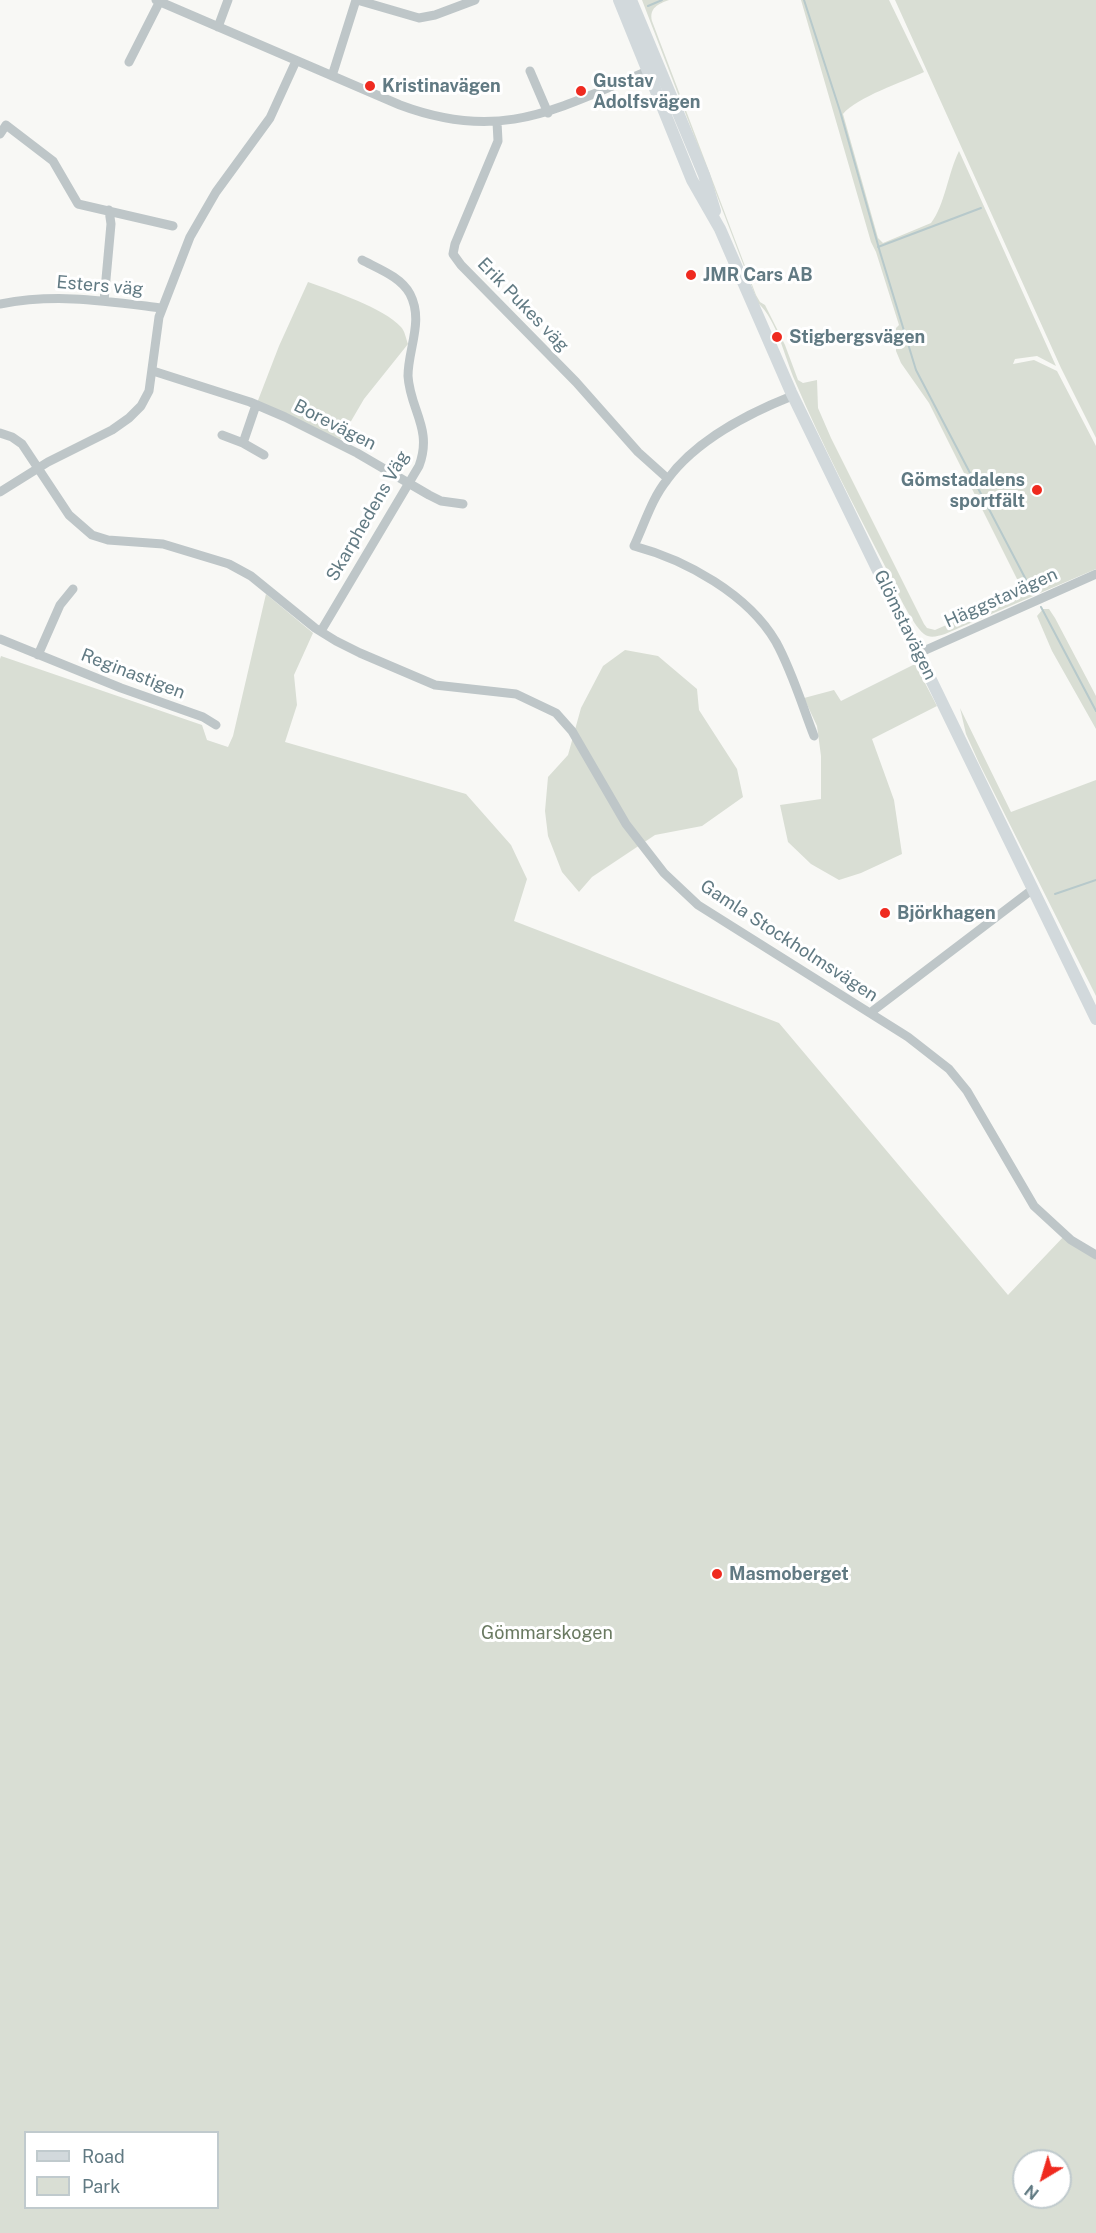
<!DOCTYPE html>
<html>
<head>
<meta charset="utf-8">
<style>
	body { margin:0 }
	#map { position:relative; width:1096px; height:2233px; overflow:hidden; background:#f8f8f5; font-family:"Public Sans",sans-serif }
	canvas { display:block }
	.legend { position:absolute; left:24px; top:2131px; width:195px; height:78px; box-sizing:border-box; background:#fff; border:2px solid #c0cacd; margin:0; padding:8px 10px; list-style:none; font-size:18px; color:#617a83 }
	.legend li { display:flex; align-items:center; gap:12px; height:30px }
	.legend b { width:30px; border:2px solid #c0cacd }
	.north { position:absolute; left:1012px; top:2149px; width:60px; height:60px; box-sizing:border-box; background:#fff; border:2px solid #c0cacd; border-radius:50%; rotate:218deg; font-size:16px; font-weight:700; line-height:24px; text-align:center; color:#617a83 }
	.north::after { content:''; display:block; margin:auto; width:21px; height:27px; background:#ef2a1f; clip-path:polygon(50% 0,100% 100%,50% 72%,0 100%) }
</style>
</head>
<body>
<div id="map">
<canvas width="1096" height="2233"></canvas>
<ul class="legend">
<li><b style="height:8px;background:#d2d9dc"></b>Road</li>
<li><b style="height:16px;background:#d9ded4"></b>Park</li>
</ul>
<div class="north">N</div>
</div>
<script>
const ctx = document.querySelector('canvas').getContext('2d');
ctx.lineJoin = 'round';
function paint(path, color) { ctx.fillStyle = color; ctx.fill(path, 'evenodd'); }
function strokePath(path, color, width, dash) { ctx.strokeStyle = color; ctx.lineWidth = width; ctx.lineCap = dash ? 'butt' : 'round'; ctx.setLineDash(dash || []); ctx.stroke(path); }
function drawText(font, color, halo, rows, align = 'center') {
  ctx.font = font + ' "Public Sans",sans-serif'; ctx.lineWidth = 6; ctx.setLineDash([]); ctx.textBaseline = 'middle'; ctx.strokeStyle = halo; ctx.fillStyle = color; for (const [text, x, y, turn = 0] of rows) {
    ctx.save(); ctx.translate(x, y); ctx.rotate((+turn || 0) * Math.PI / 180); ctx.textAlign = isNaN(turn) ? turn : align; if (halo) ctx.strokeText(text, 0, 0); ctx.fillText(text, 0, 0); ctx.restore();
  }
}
const green = new Path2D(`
	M642,0H669C658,4 649,8 652,21L756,295L760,302L765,305L785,345L798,380L803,383L817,380L818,408L831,438L924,624L927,628L935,630L1023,591L929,403L901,363L896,351V328L899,325L876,252L871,242L801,0H889L924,72C903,82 857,97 843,114L878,238L883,243L931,223C945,205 948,173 959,151L1056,366L1037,356L1015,359L1013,364L1034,360L1057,371L1096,446V569L945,634C938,636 930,639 924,634C911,623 894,586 887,570C855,508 822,445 795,381C785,358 777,320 758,303Z
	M895,0H1096V438L1061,368Z
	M308,282C333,291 384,308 401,327C405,331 406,339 408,344L364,399L340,440L257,403L279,346Z
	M266,594L313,633L294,675L297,705L285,742L466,794L511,845L527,879L514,921L779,1023L1008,1295L1067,1233L1096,1251V2233H0V659L1,656L202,725L207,740L228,747L233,736ZM26,2132H218V2208H26ZM1024,2161H1060V2197H1024Z
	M1043,609H1049L1055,618L1096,696V729L1052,651L1037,616Z
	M625,650L658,656L697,689L699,710L737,769L743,797L702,826L655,835L592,877L579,892L562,872L548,836L545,811L548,777L568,755L581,708L603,666Z
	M915,664L937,706L872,739L894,800L902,854L861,873L839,880L811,864L788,842L780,805L821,799V756L817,726L804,698L834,690L841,701Z
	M960,708L1011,812L1096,780V996L979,763L966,734Z`);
const stream = new Path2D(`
	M804,0L840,111L880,252L916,370L1033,593
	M648,6L662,0
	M878,247L981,208
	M1041,607L1096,711
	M1055,894L1096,880`);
const minor = new Path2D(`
	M156,0L400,105C504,144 559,107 653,69
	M357,0L419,18L435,15L475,0
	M218,27L228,0
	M129,62L160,1
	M530,71L548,113
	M332,76L356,0
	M497,122L498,141L455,244L453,254L461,265L576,382L638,452L667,478
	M0,134L6,125L53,161L78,204L173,226
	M104,301L111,224L109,210
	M0,304C57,293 105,301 162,308
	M153,371L250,402L285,417L357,453L429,495L441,501L463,504
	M792,396C749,413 695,441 667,480C652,498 644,525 634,546C686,560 748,594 776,642C792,671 802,705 814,736
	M0,433L12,437L22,444L69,515L92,535L108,540L163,544L229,564L251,576L315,628L336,641L360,653L435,685L516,694L556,713L572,731L626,824L664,873L698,905L908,1037L949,1069L967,1091L1034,1206L1071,1240L1096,1255
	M222,435L243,443L264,455
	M243,443L256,405
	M0,492L48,462L112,430L129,418L141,406L149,391L159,317L190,237L216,192L270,118L296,61
	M321,631L419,466C433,429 410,410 408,376C408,349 424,321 410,294C401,277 379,269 362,260
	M0,639L121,688L203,717L216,725
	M919,653L1096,574
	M38,655L60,605L73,589
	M870,1013L1033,889`);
const major = new Path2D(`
	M619,0L692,180L720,229L791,392L1096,1019
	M631,0L704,175L715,211`);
const markers = [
	[370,86,6,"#ef2a1f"],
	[581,91,6,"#ef2a1f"],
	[691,275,6,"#ef2a1f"],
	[777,337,6,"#ef2a1f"],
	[1037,490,6,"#ef2a1f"],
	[885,913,6,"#ef2a1f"],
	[717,1574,6,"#ef2a1f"]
];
const poiNames = [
	["Gustav",593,81],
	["Adolfsvägen",593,102],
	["Kristinavägen",382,86],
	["JMR Cars AB",703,275],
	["Stigbergsvägen",789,337],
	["Gömstadalens",1025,480,"right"],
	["sportfält",1025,501,"right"],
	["Björkhagen",897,913],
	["Masmoberget",729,1574]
];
const streetNames = [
	["Esters väg",100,286,5],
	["Erik Pukes väg",523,305,46],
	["Borevägen",335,425,27],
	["Skarphedens Väg",368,516,-60],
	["Häggstavägen",1001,598,-24],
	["Glömstavägen",905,625,64],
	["Reginastigen",133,674,21],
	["Gamla Stockholmsvägen",789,941,33]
];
const parkNames = [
	["Gömmarskogen",547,1633]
];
paint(green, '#d9ded4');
strokePath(stream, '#b7c9cb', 2);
strokePath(minor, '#bec6c8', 9);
strokePath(major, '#d2d9dc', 12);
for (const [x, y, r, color] of markers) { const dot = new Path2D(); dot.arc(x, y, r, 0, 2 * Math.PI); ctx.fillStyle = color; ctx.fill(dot); strokePath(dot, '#fff', 2); }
drawText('bold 18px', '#617a83', '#fff', poiNames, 'left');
drawText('18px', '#617a83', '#fff', streetNames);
drawText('18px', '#6a7a61', '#fff', parkNames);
</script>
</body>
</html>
